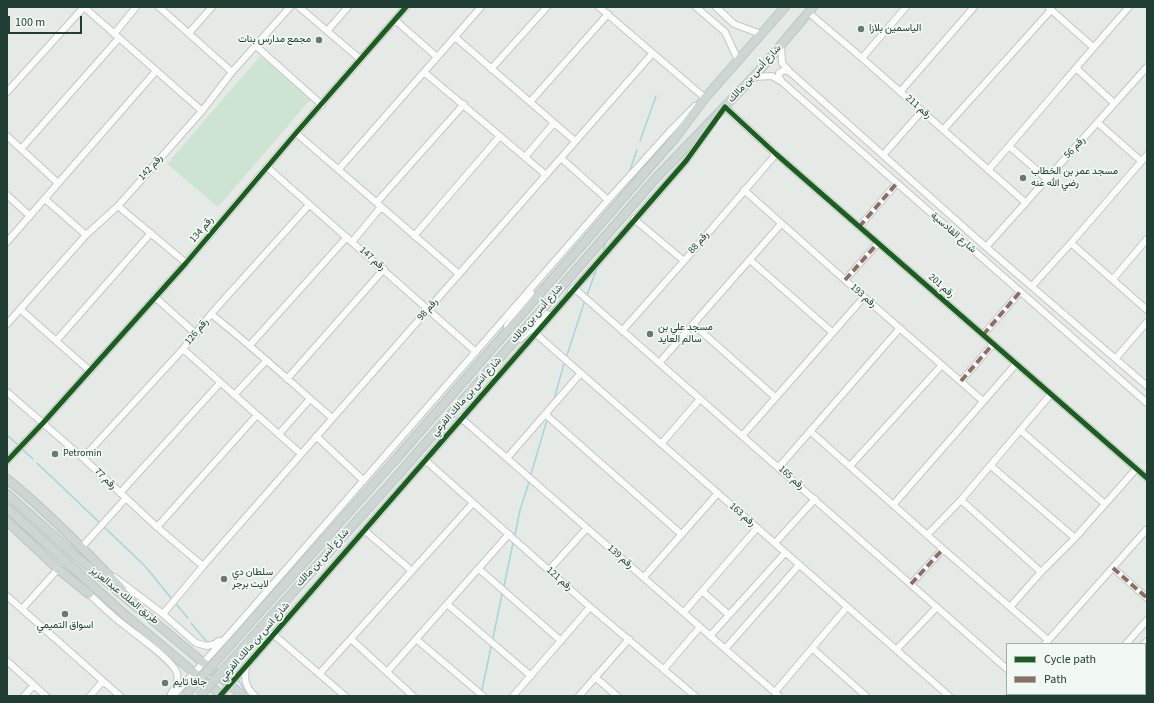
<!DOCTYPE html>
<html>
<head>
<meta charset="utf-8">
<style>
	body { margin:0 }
	#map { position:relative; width:1154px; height:703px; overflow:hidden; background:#e5eae7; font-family:"Source Sans 3",sans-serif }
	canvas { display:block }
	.frame { position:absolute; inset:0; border:8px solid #213e34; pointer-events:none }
	.legend { position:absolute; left:1006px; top:643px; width:140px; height:52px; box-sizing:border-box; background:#f2f9f5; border:1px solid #9eaea8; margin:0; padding:5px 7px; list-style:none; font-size:12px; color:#213e34 }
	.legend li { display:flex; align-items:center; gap:8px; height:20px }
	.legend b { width:20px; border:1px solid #9eaea8 }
	.scale { position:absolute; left:8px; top:16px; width:74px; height:18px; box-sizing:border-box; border:2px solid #213e34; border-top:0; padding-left:5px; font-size:12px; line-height:14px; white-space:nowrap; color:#213e34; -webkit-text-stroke:3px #f2f9f5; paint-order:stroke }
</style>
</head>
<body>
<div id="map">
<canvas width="1154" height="703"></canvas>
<div class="frame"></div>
<ul class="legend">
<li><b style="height:5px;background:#1b5e20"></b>Cycle path</li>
<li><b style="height:5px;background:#8d6e63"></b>Path</li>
</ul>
<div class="scale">100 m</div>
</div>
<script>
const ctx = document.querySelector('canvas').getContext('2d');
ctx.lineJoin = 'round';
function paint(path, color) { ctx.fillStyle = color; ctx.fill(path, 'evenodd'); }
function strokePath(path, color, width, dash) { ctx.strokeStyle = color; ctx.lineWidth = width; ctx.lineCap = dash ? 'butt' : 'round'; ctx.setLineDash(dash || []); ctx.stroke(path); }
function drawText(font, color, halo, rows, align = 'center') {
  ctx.font = font + ' "Source Sans 3",Vazirmatn,sans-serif'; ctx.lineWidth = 3.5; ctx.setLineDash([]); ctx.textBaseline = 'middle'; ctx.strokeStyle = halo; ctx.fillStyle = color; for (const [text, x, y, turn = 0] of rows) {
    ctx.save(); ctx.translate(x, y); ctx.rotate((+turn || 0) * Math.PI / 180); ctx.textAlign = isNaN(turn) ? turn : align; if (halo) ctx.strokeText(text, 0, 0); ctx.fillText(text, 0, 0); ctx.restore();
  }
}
const green = new Path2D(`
	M260,56L311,99L218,207L167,164Z`);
const stream = new Path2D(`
	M640,141L656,96
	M630,170L637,150
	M603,250L606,241
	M587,295L597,268
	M567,355L584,303
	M554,399L564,364
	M7,435L17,444
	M23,450L33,459
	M37,463L99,522
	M531,474L547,420
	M105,528L145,566L171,598
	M515,535L520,510L529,482
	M504,586L513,543
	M176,604L188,618
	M191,623L207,642
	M493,638L502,594
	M228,668L233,674
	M239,681L246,692
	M482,690L491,647`);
const minor = new Path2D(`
	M84,7L202,111
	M159,7L232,72
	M299,7L360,59
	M599,7L705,98L702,100
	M696,7L725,32L738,60
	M716,7L734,24L761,34
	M1049,8L1093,47
	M809,13L862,58L1026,203
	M395,20L437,57
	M327,31L348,7
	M189,33L212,7
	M114,34L136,7
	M455,37L575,141
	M781,45L782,63L790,72L986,247L1147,386
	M256,46L322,105
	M862,58L906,7
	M491,69L547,7
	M1077,69L1114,103
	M424,72L546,175
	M753,77L772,76L782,82L1147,403
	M782,82L779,77V73L785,70L790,72
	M7,92L84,7
	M900,92L974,7
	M530,102L608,14
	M722,111L725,107L776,154L1147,478
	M1098,123L1141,161
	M943,130L1051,10
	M296,133L459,274
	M7,136L58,183
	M1009,146L1047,179
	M21,149L119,38
	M883,155L922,111
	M525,157L554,123
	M561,158L608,200
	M267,167L476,352
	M339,169L481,7
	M988,170C1036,116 1081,61 1129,7
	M744,190L864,297L983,401
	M7,195L30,216
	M45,199L86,235
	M377,202L464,104
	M118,206L186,263
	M634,219L684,261
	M859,227L897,183
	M414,236L500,136
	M7,242L156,71
	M352,242L381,207
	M1071,243L1147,310
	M986,247L1147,67
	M750,260L832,332
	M1113,279L1147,239
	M845,280L878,243
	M1032,286L1071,243L1147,155
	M571,291L574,288L1007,669
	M155,297L196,334
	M20,309L90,371
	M211,314C253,347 292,383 332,418
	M7,324L86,235L118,206L202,111L232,72L290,7
	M693,324L775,397
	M507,326L531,293
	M622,331L684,261L776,154
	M535,333L949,696
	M983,335L1020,292
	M520,339L547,314
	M56,341L151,233
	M250,345L347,237
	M183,349L301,454
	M1116,358L1147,322
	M659,363L781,224
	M287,379L384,269
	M961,381L993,344
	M7,392L83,458L157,527L203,566
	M234,395L266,361
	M545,414L681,534
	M461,418L779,696
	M1020,430L1105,504
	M810,431L943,549L1048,640
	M279,434L310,399
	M316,436L363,480
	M742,436L864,297
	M661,444L700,399
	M83,458L183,349L211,314L309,205
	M507,458L581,373
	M425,460L590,607L695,696
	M7,461L43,423L186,263L296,133L406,7
	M850,466L942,365
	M991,466L1075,538
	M779,467L900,328
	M120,493L220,383
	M961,500L1041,572
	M893,505L1016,364
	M157,527L257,415
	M364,530L412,571
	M927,535L961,500L1051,394
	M775,543L815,499
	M81,548L126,498
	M1113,568L1147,598
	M479,569L561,641
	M549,570L587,528
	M114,577L163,614L196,643L207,646L215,644L219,641
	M644,577L718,493
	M911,584L943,549
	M702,591L729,615
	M89,594C99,603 109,613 119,621C132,632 172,659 177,673C179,680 175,688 171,694
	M7,596L120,696
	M447,604L531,676
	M1010,607L1041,572L1075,538L1136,469
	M22,609L58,569
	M684,612L757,528
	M163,614L203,566L652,54
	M273,634L345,696
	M710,636L785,553
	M351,639L413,696
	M416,639L483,696
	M1045,644L1147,529
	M1126,644L1147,620
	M1144,644L1147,641
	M812,648L866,696
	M725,649L799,565
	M897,649L937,607
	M7,661L46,696
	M246,667C244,679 245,687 255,696
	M664,669L700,627
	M387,672L509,534
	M320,673L473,503
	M595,677L617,696
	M775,692L847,607
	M1035,694L1038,696
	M1127,694L1129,696
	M24,696L34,685
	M90,696L103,681
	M173,696L233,630L608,200L673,128L695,106
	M220,696L686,161L713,123
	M513,696L590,607
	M579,696L629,639
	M1080,696L1082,694
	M1099,696L1101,694`);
const major = new Path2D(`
	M396,459L675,138L705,98L785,7
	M398,475L656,178L758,72L813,7
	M7,479C47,511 87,552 122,589
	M7,494L77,557L243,696
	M7,508L123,613L222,696
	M7,521L58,569L89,594`);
const majorBridge = new Path2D(`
	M185,696L396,459
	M200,696L398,475`);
const quiet = new Path2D(`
	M859,227L897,183
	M845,280L878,243
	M983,335L1020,292
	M961,381L993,344
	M1113,568L1147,598
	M911,584L943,549`);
const cycleway = new Path2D(`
	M7,461L43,423L186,263L296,133L406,7
	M220,696L686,161L725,107L776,154L1147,478`);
const markers = [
	[861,29,4,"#667a73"],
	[319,40,4,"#667a73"],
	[1023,178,4,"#667a73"],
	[650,334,4,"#667a73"],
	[55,454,4,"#667a73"],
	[224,579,4,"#667a73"],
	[65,614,4,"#667a73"],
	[165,683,4,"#667a73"]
];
const poiNames = [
	["الياسمين بلازا",869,29],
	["مجمع مدارس بنات",311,40,"right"],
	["مسجد عمر بن الخطاب",1031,172],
	["رضي الله عنه",1031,184],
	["مسجد علي بن",658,328],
	["سالم العايد",658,340],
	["Petromin",63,454],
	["سلطان دي",232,573],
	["لايت برجر",232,585],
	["اسواق التميمي",65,626,"center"],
	["جافا تايم",173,683]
];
const streetNames = [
	["شارع أنس بن مالك",755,74,-48],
	["رقم 211",918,107,41],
	["رقم 56",1075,148,-47],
	["رقم 142",151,168,-48],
	["رقم 134",202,230,-50],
	["شارع القادسية",953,233,41],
	["رقم 88",699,243,-49],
	["رقم 147",372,259,41],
	["رقم 201",941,286,41],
	["رقم 193",863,296,41],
	["رقم 98",428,310,-49],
	["شارع أنس بن مالك",537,314,-49],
	["رقم 126",197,332,-51],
	["شارع انس بن مالك الفرعي",467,397,-49],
	["رقم 165",791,478,42],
	["رقم 77",105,479,44],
	["رقم 163",742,515,41],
	["رقم 139",620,557,41],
	["شارع أنس بن مالك",323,558,-48],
	["رقم 121",559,579,41],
	["طريق الملك عبدالعزيز",124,596,39],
	["شارع انس بن مالك الفرعي",255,642,-49]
];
paint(green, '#cde4d2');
strokePath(stream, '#a4d6da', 1.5);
strokePath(minor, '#c2c7c4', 8);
strokePath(major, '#bcc6c2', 10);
strokePath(minor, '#fbfcfb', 6);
strokePath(major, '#cdd6d3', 8);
strokePath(majorBridge, '#bcc6c2', 10, []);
strokePath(majorBridge, '#cdd6d3', 8);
strokePath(quiet, '#8d6e63', 4, [8, 4]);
strokePath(cycleway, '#1b5e20', 5);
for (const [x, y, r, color] of markers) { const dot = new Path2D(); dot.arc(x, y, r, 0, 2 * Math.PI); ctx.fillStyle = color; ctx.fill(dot); strokePath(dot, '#f2f9f5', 1.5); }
drawText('10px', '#213e34', '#f2f9f5', poiNames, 'left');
drawText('10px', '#213e34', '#f2f9f5', streetNames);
</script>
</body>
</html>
